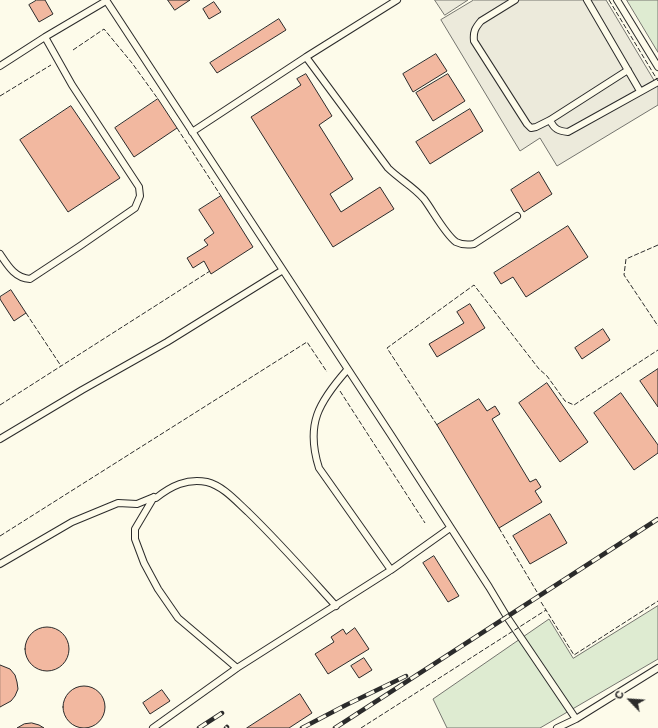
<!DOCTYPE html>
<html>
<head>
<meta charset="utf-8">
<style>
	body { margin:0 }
	#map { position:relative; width:658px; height:728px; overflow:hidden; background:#fdfbea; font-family:Inter,sans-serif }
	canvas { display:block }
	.north { position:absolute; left:610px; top:680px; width:40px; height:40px; -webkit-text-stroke:3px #fdfbea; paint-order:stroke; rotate:295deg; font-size:11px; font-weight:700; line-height:16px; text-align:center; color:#2b2b2b }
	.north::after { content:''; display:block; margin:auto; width:14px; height:18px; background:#2b2b2b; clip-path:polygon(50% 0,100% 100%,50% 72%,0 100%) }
</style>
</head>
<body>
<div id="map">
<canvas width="658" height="728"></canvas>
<div class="north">С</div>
</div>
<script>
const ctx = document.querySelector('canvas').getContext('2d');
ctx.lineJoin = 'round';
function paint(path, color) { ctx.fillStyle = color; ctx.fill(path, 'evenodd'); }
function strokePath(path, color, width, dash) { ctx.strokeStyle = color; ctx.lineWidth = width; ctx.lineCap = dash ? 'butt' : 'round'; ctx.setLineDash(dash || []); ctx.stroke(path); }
const green = new Path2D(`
	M627,0H658V52Z
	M658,606V659L540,728H447L433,699L549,619L573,658Z`);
const parking = new Path2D(`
	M435,0H468L445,15Z
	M474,0H606L658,87V105L557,166L540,138L520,151L441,20Z`);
const building = new Path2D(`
	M37,0H45L53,14L39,22L29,5Z
	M168,0H190L175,10Z
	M214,2L221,12L209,19L203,9Z
	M279,19L286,30L217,73L210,63Z
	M436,54L447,71L413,92L403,74Z
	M306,74L332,116L319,125L353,179L330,194L341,212L380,187L394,209L333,247L251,117L301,85L297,79Z
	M448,74L465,101L433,121L416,93Z
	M158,99L177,128L134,157L115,128Z
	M71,106L120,178L68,212L20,140Z
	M470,109L483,131L430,164L416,142Z
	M539,172L552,194L524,212L511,190Z
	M221,196L253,247L211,274L204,261L193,268L187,258L208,245L204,240L214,233L199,210Z
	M568,226L588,257L526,297L513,277L501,284L494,273Z
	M11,290L26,313L14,321L0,299V297Z
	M470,304L485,328L437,357L429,344L464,323L457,312Z
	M603,329L610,340L582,359L575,348Z
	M658,369V407L640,381Z
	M547,383L588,442L560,462L519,403Z
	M621,393L658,445V453L634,470L594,413Z
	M479,399L487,411L495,406L500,414L492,419L530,482L536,479L541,487L535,491L542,502L499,528L437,425Z
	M550,514L567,543L530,564L513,536Z
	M434,556L459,596L448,602L423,563Z
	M25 649a22 22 0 1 1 44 0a22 22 0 1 1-44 0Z
	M355,628L369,649L328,674L315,654L334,642L331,637L343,629L346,634Z
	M364,658L372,670L359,678L351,666Z
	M0,665L10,669L15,675L17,682L18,689L15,696L11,701L0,707Z
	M63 707a21 21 0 1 1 42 0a21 21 0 1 1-42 0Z
	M162,690L170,701L150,714L143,703Z
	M300,694L312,713L289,728H247Z
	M32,723L39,725L44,728H17L24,724Z`);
const lane = new Path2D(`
	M106,0L391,435L489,587L507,617L576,719
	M515,0L481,21C475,28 473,32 474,41L527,124L531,128L536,127L550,120L628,70
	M587,0L640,91
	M617,0L658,67
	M306,57L388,168C399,179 414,187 424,199C433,211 445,234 456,242C462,245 468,245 474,244L517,216
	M0,66L45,37L106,1
	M550,120C554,129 558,131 568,132L658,82
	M192,132L306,57L397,0
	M0,254C8,266 15,278 30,279L80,246L135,208L140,196L139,187L72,85L45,37
	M347,370C319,402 305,424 319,468L391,570
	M0,439L82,390L167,342L283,270
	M154,497L135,529V539L144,563L158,589L178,618L237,668
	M0,564L72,522L118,503L137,504L154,497L156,498C171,486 187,478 207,482C223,486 236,501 248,512C279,542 307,574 336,606
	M153,728L237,668L391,570L450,528
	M557,728L576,719L658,668`);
const rail = new Path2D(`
	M199,728L222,713
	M226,728L227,727
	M302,728L346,705L406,676
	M335,728L658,519`);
const fence = new Path2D(`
	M609,0L658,81
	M73,50L104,29L132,63L158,99
	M0,96L51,65
	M177,128L221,196
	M658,245L626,259L624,275L658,326
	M26,313L61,366
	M340,391L425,523
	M0,405L210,271
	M437,425L387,348L474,285L539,369L547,376L565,401L574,405L658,350
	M499,528L537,592
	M0,536L307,342L327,372
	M541,602L546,610
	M361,728L546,610L574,655L658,601`);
paint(green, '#deebd1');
strokePath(green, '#74746e', 1);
paint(parking, '#eceadb');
strokePath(parking, '#74746e', 1);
paint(building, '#f2b8a0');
strokePath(building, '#2b2b2b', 1);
strokePath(lane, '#2b2b2b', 8);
strokePath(lane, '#fdfbea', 6);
strokePath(rail, '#2b2b2b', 4.5);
strokePath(rail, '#fdfbea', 3, [9]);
strokePath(fence, '#2b2b2b', 1, [5, 2]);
</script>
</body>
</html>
